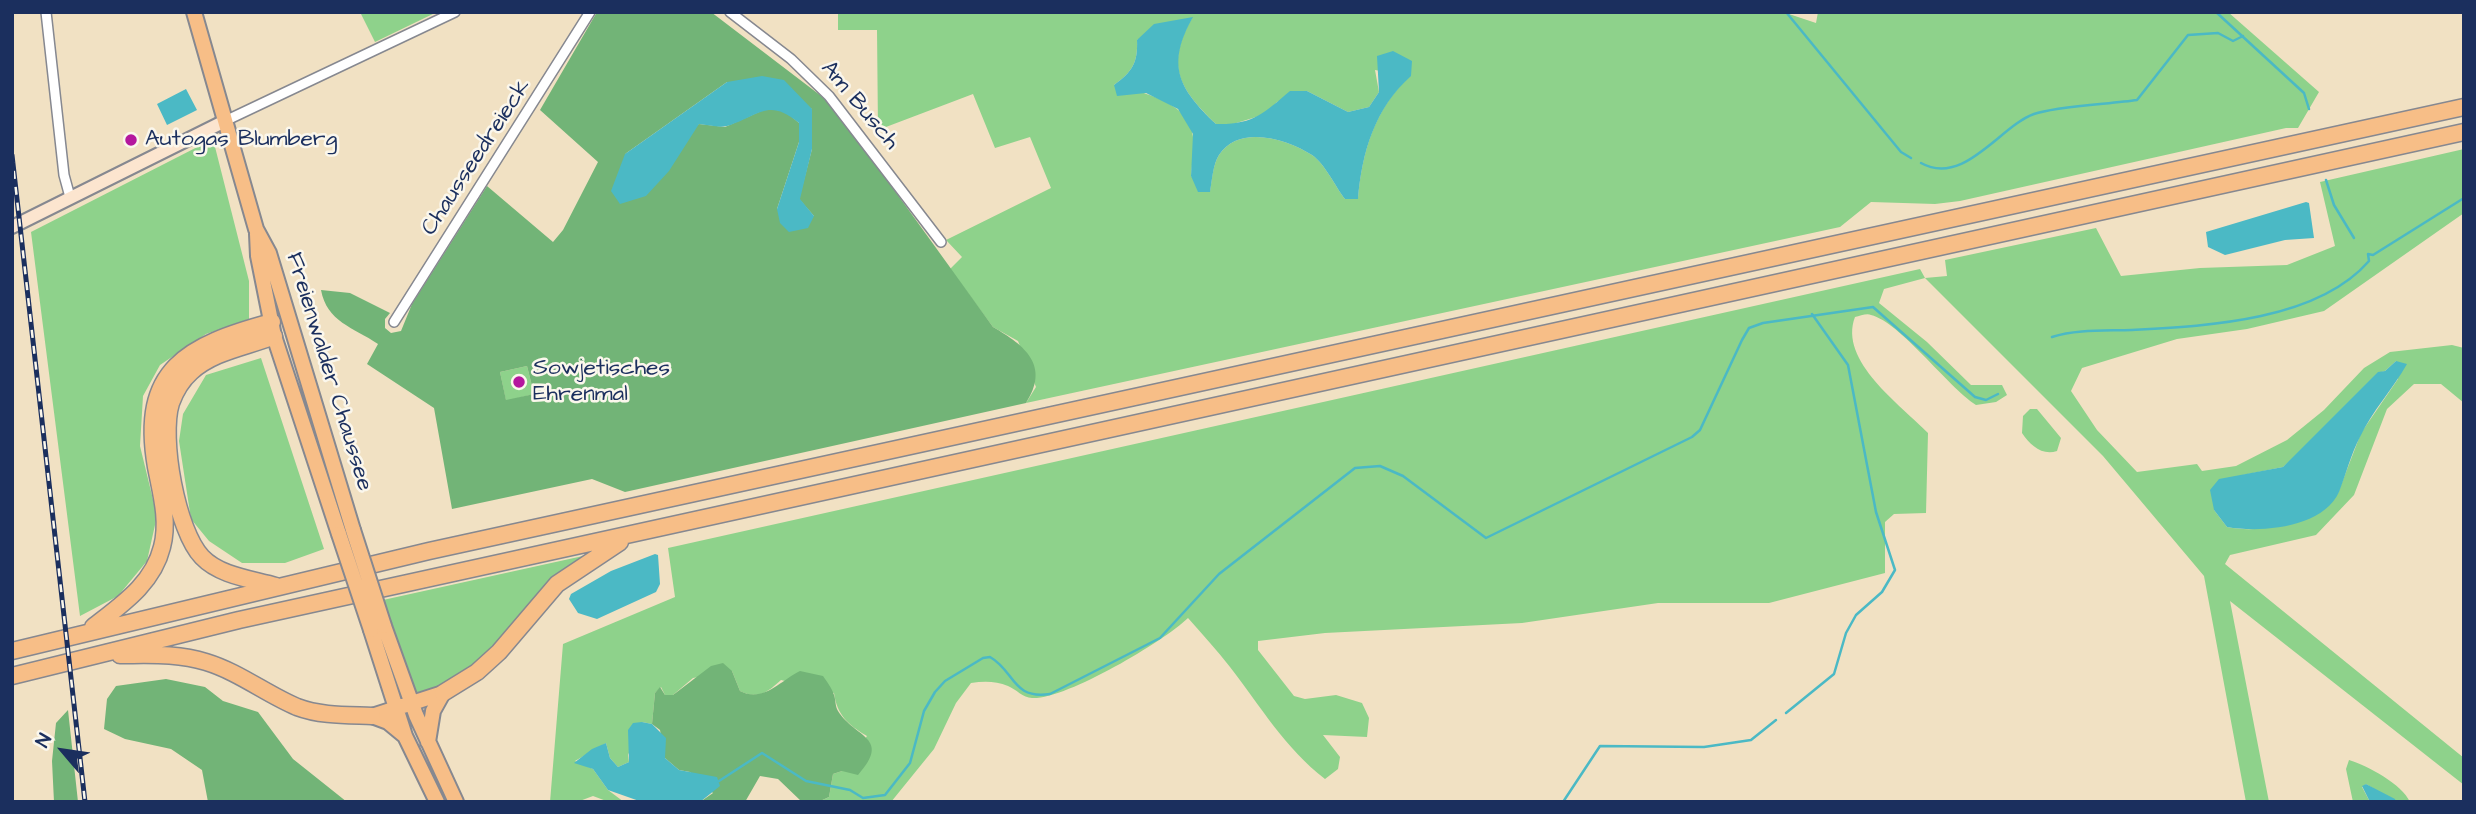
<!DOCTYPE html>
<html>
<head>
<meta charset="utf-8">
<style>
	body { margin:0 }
	#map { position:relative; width:2476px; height:814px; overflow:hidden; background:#f1e1c3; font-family:"Architects Daughter",sans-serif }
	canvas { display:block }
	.frame { position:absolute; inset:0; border:14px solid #1b2f5e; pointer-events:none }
	.north { position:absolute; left:28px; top:716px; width:70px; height:70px; -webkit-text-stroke:5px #fbf7ec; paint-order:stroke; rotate:299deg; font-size:19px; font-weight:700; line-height:28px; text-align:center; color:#1b2f5e }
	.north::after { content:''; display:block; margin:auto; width:24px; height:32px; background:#1b2f5e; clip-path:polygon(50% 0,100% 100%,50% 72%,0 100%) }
</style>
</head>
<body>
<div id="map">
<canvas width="2476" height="814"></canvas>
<div class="frame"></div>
<div class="north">N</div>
</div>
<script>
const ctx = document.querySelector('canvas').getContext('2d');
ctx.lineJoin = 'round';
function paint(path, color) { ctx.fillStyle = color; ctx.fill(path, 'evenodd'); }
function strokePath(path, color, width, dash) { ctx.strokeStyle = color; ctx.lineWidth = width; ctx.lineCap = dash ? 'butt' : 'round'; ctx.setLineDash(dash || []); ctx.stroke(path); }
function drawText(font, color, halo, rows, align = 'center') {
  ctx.font = font + ' "Architects Daughter",sans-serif'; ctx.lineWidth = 5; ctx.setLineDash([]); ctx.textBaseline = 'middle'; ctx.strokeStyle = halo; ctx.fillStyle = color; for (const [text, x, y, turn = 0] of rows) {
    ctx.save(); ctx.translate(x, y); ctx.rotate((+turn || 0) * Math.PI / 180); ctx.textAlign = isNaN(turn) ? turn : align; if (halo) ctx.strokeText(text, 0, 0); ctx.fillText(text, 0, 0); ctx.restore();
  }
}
const green = new Path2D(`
	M360,12H437L375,42Z
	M838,12H1783L1816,23L1818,12H2228L2319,92L2298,128H2286L1960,201L1935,204L1871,202L1840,227L1026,403L1036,387L1018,341L993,327L950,269L962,257L946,240L1051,188L1030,137L995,148L973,94L878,130L877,30H838ZM1192,18C1165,66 1179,88 1216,124H1233L1266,114L1277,102L1307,91L1348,112L1369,107L1379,92L1375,70L1410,76C1375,108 1362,152 1358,198L1345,199C1335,186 1325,164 1312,155C1287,139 1239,124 1219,155C1213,164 1212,180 1210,191L1191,176C1192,164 1194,150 1193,137C1191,102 1141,92 1114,85C1132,72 1138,63 1137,40Z
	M213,139L249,281V319L206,334L160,365L143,396L140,446L157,516L147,561L118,596L80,616L31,232Z
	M2464,149V213L2324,311L2247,329L2177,339L2082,368L2071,391L2097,430L2137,472L2197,464L2202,471L2236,466L2287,440L2324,410L2364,368L2390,352L2452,345L2464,348V403L2441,384H2414L2387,409L2354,495L2316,535L2230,555L2225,564L2464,758V785L2230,601L2269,802H2246L2204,576L2103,456L1925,278L1884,289L1879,303L1927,342L1971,385H2002L2007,395L1996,402L1976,405C1947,386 1900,322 1871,315C1867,313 1860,316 1855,317C1838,361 1901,405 1928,433L1926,513L1894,514L1885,522V573L1769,603H1658L1522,623L1325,633L1258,641V650L1294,696L1305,699L1336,695L1362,703L1369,718L1367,737L1323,735L1340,757L1338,769L1325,779C1285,748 1261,707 1230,667C1217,650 1202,634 1188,618C1163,642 1065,700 1032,698C1023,698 1016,689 1008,686C996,681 984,681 971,683L956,703L934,749L891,802H818L829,797L833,774L842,771L867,736C848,725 837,715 834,693L781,680C768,692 758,700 740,691L732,671L693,678L673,695H665L661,687L655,693L652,724L642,722L628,755L629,762L618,767L610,758L606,743L575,761L593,769L608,790L624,802H609L593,796L577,802H550L563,644L675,597L668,548L1920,269L1925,278L1947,276L1945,260L2096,228L2121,276L2200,268L2287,265L2335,246L2320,182ZM2396,361L2398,379L2361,433L2338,493C2298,515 2275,536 2227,527L2214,510L2243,475L2283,467L2300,452L2378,373L2385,371Z
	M261,358L324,549L285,563H242L209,541L191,519L179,441L183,414L206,375Z
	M527,366L534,394L506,401L500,372Z
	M2030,409H2037L2061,438L2057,451C2042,456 2030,445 2022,433L2023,416Z
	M592,554L472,671L420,696L415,694L383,600Z
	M2349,760C2368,766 2402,784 2410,802H2396L2366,784L2362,787L2370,802H2353L2346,769Z`);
const forest = new Path2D(`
	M597,12H711L833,105L993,327C1026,346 1050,366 1026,403L625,492L592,479L452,509L434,408L367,364L378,344C353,327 327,322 321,290L350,293L390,313L385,319V328L391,333L401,331L412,304L487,186L553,242L563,230L598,162L540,110ZM727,82L812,109V149L799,199L814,216L777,209L799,142V123L786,112L768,108L725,127L699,124L625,154ZM527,366L534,394L506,400L500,372Z
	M723,663L732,671L740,691C763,703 780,681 800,671L823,676C827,682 832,688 834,695C836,701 835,706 838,711C855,738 892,737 858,775L842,771L833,774L829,797L818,802H802L778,779L760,776L745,802H700L713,793L690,772L679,770L665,758L660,730L652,724L655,693L660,687L665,695H673L711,666Z
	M166,679L205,687L223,701L258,712L293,759L347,802H208L202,770L171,749L125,739L104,729L107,699L116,686Z
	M68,710L78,802H54L52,761L56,723Z`);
const water = new Path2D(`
	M1193,17C1166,65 1178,88 1216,124C1253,125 1264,113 1290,91H1307L1348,112L1369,107L1379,92L1377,56L1393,51L1412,61L1411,76C1375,108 1362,152 1358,199H1345C1335,186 1325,164 1312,155C1287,139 1239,124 1219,155C1213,164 1212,181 1210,192H1198L1191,176L1193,134L1178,109L1146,93L1117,96L1114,85C1132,72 1138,63 1137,40L1154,24Z
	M762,76L784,80L812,109V149L800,199L814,216L808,228L789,232L780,223L777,209L799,142V123C768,97 759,116 727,126C719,128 708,125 699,124L669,171L646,196L620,204L611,191L625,154L727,82Z
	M186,89L197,110L167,125L157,104Z
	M2306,202L2309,203L2314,238L2285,240L2225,255L2208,247L2206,232Z
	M2396,361L2407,364C2393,389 2372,411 2360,437C2351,454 2346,474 2339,492C2323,528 2260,533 2227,527L2214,510L2210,490L2219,479L2283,467L2378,372L2385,371Z
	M655,554L658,555L660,584L656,592L597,619L578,613L569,599L571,594L611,571Z
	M642,722L652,724L666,738L665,758L679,770L717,777L720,786L700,802H642L608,790L593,769L574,763L592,749L606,743L610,758L618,767L629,762L628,730L633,723Z
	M2366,784L2395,799L2396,802H2370L2362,786Z`);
const stream = new Path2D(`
	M1786,12L1901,152L1911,158
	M2216,12L2304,93L2309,109
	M1921,163C1964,187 2000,126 2034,114C2056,106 2111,104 2137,100L2188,35L2218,33L2233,41L2243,36
	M2326,180L2334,205L2354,238
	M2052,337C2077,329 2105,331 2132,330C2206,326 2317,321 2369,261L2368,254L2373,255L2464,198
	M1786,713L1834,674L1846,633L1856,615L1882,592L1895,570L1876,512L1848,365L1812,314
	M719,781L762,753L806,781L850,790L863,798L885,795L910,763L924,711L935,692L945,681L983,658L990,657C1015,671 1012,700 1050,694L1160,638L1219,574L1355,468L1380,466L1403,476L1486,538L1692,437L1700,430L1742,340L1749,328L1763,323L1873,307L1975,397L1986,400L1998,394
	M1563,802L1600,746L1704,747L1751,740L1776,720`);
const street = new Path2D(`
	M46,12L64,175L70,197
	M730,12L791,59L829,96L941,242
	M225,121L455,12
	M394,322L590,12`);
const secondary = new Path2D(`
	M12,227L225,121`);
const primary = new Path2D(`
	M194,12L256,229L269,253L353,530
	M257,234L258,256L274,336L339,534
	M384,626L416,715L456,802
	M371,630L405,736L437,802
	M372,716L443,693
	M372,716L388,722L405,736
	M428,742L433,711L443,693`);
const highway = new Path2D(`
	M274,336C247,347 214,351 191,372C182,380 175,392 171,403C160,438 177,531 202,557C220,576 252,579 276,586
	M93,627C121,605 153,584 162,547C169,521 161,493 156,467C139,369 187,345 272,322
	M12,651L429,551L2464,107
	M120,655C148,655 178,653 206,662C239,672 266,694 297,707C321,716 347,715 372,716
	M12,676L239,620L2464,132
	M443,693L477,672L499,652L557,584L620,542`);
const rail = new Path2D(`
	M12,155L85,802`);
const primaryBridge = new Path2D(`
	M353,530L384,626
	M339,534L371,630`);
const markers = [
	[131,140,7,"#b5179e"],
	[519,382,7,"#b5179e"]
];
const streetNames = [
	["Am Busch",859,106,50],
	["Chausseedreieck",477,158,-57],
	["Freienwalder Chaussee",328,372,73]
];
const poiNames = [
	["Autogas Blumberg",145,140],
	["Sowjetisches",533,369],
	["Ehrenmal",533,395]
];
paint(green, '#8ed28b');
paint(forest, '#72b477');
paint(water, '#4bb9c5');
strokePath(stream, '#4bb9c5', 2.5);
strokePath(street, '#868890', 12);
strokePath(secondary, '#868890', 16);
strokePath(primary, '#868890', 18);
strokePath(highway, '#868890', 19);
strokePath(street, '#fff', 9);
strokePath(secondary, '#fce5cf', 12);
strokePath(primary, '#f7be87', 14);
strokePath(highway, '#f7be87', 16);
strokePath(rail, '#1b2f5e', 5);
strokePath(rail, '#fbf7ec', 2.5, [8]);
strokePath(primaryBridge, '#868890', 18, []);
strokePath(primaryBridge, '#f7be87', 14);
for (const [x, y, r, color] of markers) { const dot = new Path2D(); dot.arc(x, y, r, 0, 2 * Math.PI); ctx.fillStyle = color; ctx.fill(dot); strokePath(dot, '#fbf7ec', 2.5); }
drawText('23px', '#1b2f5e', '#fbf7ec', streetNames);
drawText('23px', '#1b2f5e', '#fbf7ec', poiNames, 'left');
</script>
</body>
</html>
